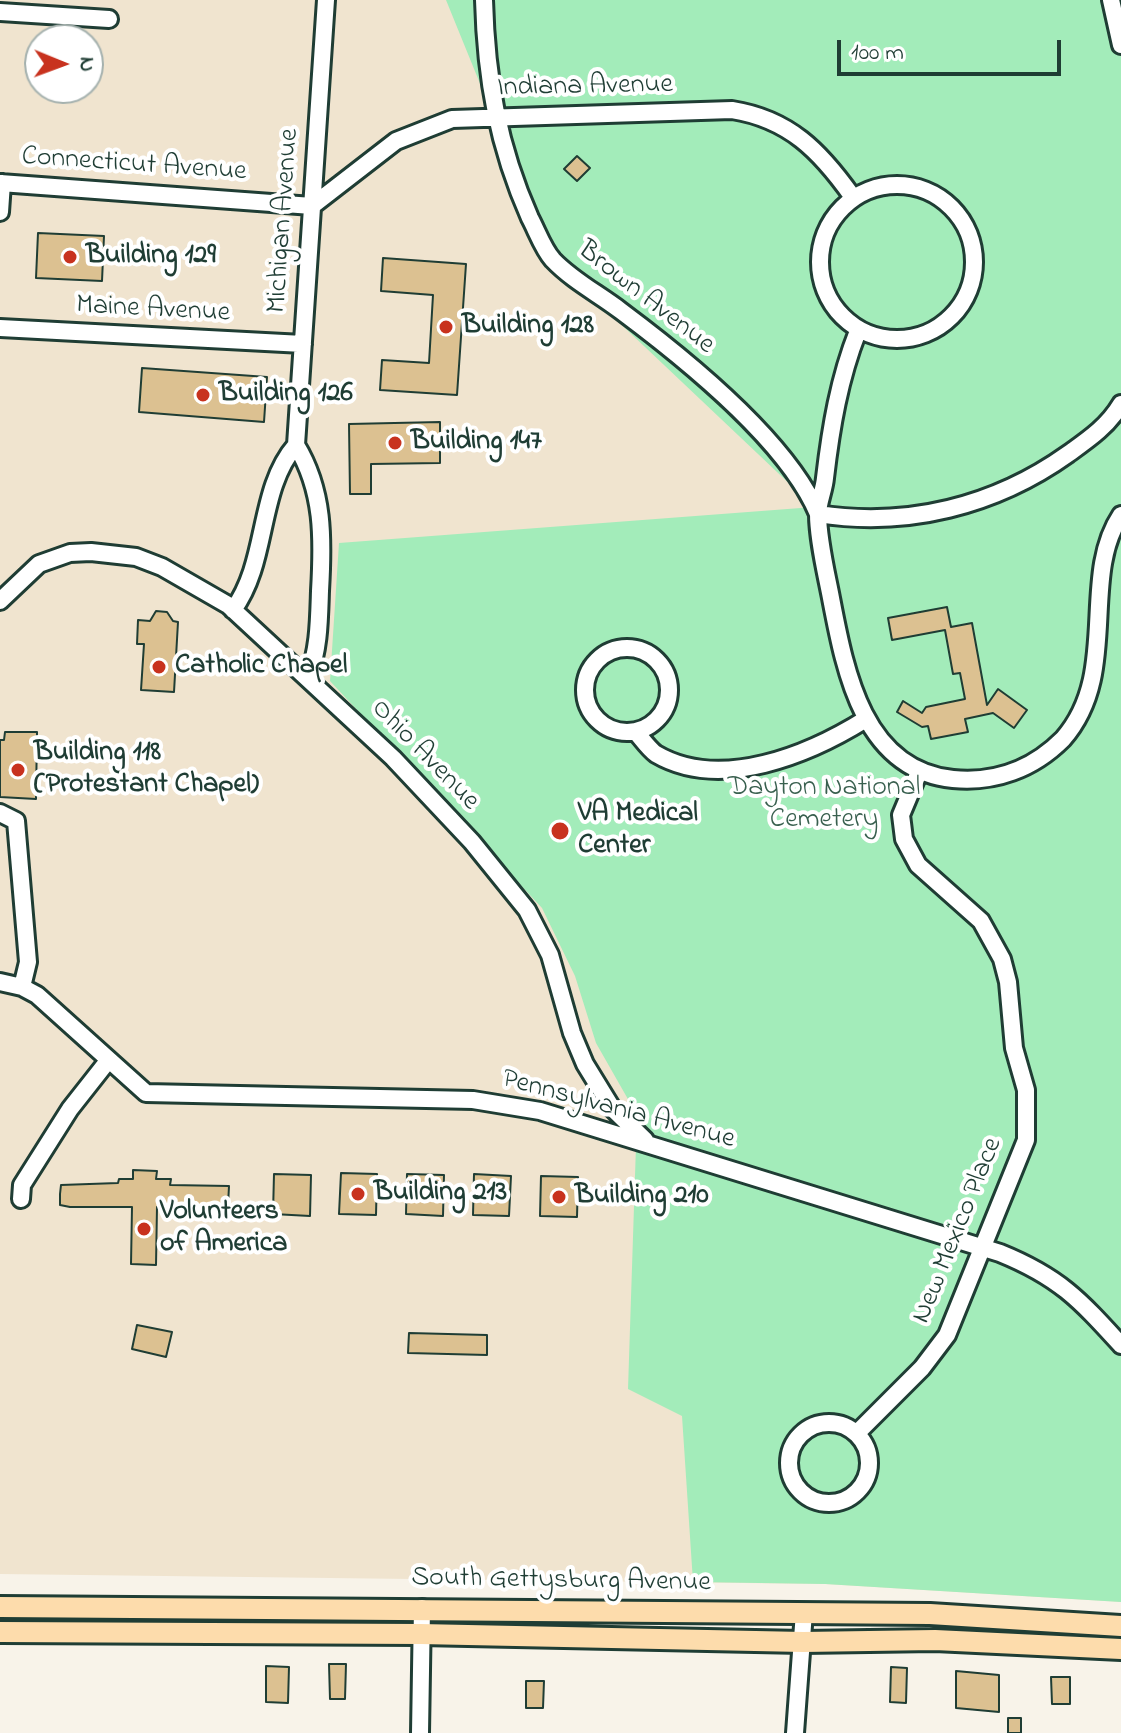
<!DOCTYPE html>
<html>
<head>
<meta charset="utf-8">
<style>
	body { margin:0 }
	#map { position:relative; width:1121px; height:1733px; overflow:hidden; background:#f8f3e9; font-family:"Indie Flower",sans-serif }
	canvas { display:block }
	.north { position:absolute; left:24px; top:24px; width:80px; height:80px; box-sizing:border-box; background:#fff; border:2px solid #a5b1ae; border-radius:50%; rotate:91deg; font-size:22px; font-weight:700; line-height:32px; text-align:center; color:#1f3d34 }
	.north::after { content:''; display:block; margin:auto; width:28px; height:36px; background:#c8321e; clip-path:polygon(50% 0,100% 100%,50% 72%,0 100%) }
	.scale { position:absolute; left:837px; top:40px; width:224px; height:36px; box-sizing:border-box; border:4px solid #1f3d34; border-top:0; padding-left:10px; font-size:24px; line-height:28px; white-space:nowrap; color:#1f3d34; -webkit-text-stroke:6px #fff; paint-order:stroke }
</style>
</head>
<body>
<div id="map">
<canvas width="1121" height="1733"></canvas>
<div class="north">N</div>
<div class="scale">100 m</div>
</div>
<script>
const ctx = document.querySelector('canvas').getContext('2d');
ctx.lineJoin = 'round';
function paint(path, color) { ctx.fillStyle = color; ctx.fill(path, 'evenodd'); }
function strokePath(path, color, width, dash) { ctx.strokeStyle = color; ctx.lineWidth = width; ctx.lineCap = dash ? 'butt' : 'round'; ctx.setLineDash(dash || []); ctx.stroke(path); }
function drawText(font, color, halo, rows, align = 'center') {
  ctx.font = font + ' "Indie Flower",sans-serif'; ctx.lineWidth = 8; ctx.setLineDash([]); ctx.textBaseline = 'middle'; ctx.strokeStyle = halo; ctx.fillStyle = color; for (const [text, x, y, turn = 0] of rows) {
    ctx.save(); ctx.translate(x, y); ctx.rotate((+turn || 0) * Math.PI / 180); ctx.textAlign = isNaN(turn) ? turn : align; if (halo) ctx.strokeText(text, 0, 0); ctx.fillText(text, 0, 0); ctx.restore();
  }
}
const built = new Path2D(`
	M0,0H1121V1602L825,1584L0,1574ZM40,40H88V88H40Z`);
const green = new Path2D(`
	M446,0H1121V1602L825,1584L693,1582L682,1416L628,1389L637,1115L596,1043L575,976L542,908L330,681L339,543L814,507L551,258Z`);
const building = new Path2D(`
	M577,156L590,168L577,181L564,169Z
	M38,233L104,236L102,281L36,278Z
	M383,258L466,264L457,395L380,390L382,360L429,363L433,295L381,291Z
	M142,368L267,377L264,422L139,412Z
	M440,422V463L371,464V494H350L349,424Z
	M947,607L951,627L972,623L987,705L998,689L1027,710L1014,728L993,713L965,719L968,732L931,739L928,726L922,727L897,712L903,701L922,713L926,707L965,699L960,673L953,674L945,630L892,640L888,618Z
	M156,611L167,612L173,621L178,622L174,692L141,690L144,644H137L138,620L150,621Z
	M5,732H37L36,799L0,797V740H4Z
	M133,1170L157,1171L156,1179H171L170,1185L229,1186L228,1206L157,1207L156,1265L131,1264L132,1207H70L60,1205V1194L61,1185L118,1183L119,1179H133Z
	M341,1173L377,1174L376,1215L339,1214Z
	M274,1174L311,1175L310,1216L273,1214Z
	M407,1174L444,1175L443,1216L406,1214Z
	M474,1174L511,1176L509,1216L473,1215Z
	M541,1176L578,1177L577,1217L540,1216Z
	M137,1325L172,1332L166,1357L132,1349Z
	M409,1333L487,1335V1355L408,1353Z
	M329,1664H346L345,1699H330Z
	M266,1666L289,1667L288,1703L266,1702Z
	M891,1667L907,1668L906,1703L890,1702Z
	M956,1671L999,1675V1712L956,1708Z
	M1051,1677H1070V1704H1052Z
	M526,1681H544L543,1708H526Z
	M1008,1718H1021V1733H1008Z`);
const minor = new Path2D(`
	M484,0C486,78 498,146 530,218C537,231 543,249 553,260C573,281 599,294 621,311C684,358 788,442 818,514
	M1111,0L1121,45
	M0,12L109,19
	M0,183L312,206L396,141L452,119L732,110C789,119 820,151 852,196
	M820 262a77 77 0 1 1 154 0a77 77 0 1 1-154 0Z
	M0,212L2,183
	M0,328L303,344
	M858,331C839,379 831,427 825,478C824,490 818,503 818,514C818,540 826,572 831,598C845,671 863,770 953,779C995,783 1033,769 1063,739C1121,673 1079,578 1121,515
	M296,445C324,491 323,539 320,591C319,621 319,649 308,678
	M818,514C907,528 995,506 1068,454C1089,439 1108,426 1121,404
	M0,601L39,564L70,553L91,552L136,557L162,567L228,605L393,758L472,842L527,910L550,955L572,1033L585,1064L612,1108L645,1140
	M233,610C269,561 257,490 296,445L326,0
	M585 690a42 42 0 1 1 84 0a42 42 0 1 1-84 0Z
	M636,732C642,739 649,749 656,754C721,792 810,754 866,719
	M0,813L16,821L28,962L22,987
	M0,982L22,987L37,995L146,1093L473,1100L540,1111L1000,1253C1059,1277 1079,1299 1121,1345
	M21,1199L22,1185L70,1109L107,1062
	M789 1463a40 40 0 1 1 80 0a40 40 0 1 1-80 0Z
	M857,1433L922,1368L947,1335L1026,1140V1090L1014,1048L1008,982L1002,959L981,921L918,865L904,839L901,815L919,772
	M420,1733L422,1608
	M795,1733L804,1612`);
const major = new Path2D(`
	M0,1607L930,1614L1121,1626
	M0,1632L420,1634L803,1642L935,1640L1121,1649`);
const markers = [
	[70,257,8,"#c8321e"],
	[446,327,8,"#c8321e"],
	[203,395,8,"#c8321e"],
	[395,443,8,"#c8321e"],
	[159,667,8,"#c8321e"],
	[18,770,8,"#c8321e"],
	[560,831,10,"#c8321e"],
	[358,1194,8,"#c8321e"],
	[559,1197,8,"#c8321e"],
	[144,1229,8,"#c8321e"]
];
const streetNames = [
	["Indiana Avenue",585,88,-1],
	["Connecticut Avenue",134,166,4],
	["Michigan Avenue",285,221,-86],
	["Brown Avenue",645,299,38],
	["Maine Avenue",153,311,3],
	["Ohio Avenue",424,756,46],
	["Pennsylvania Avenue",618,1111,15],
	["New Mexico Place",959,1231,-68],
	["South Gettysburg Avenue",561,1582,1]
];
const poiNames = [
	["Building 129",86,257],
	["Building 128",462,327],
	["Building 126",219,395],
	["Building 147",411,443],
	["Catholic Chapel",175,667],
	["Building 118",34,754],
	["(Protestant Chapel)",34,786],
	["VA Medical",578,815],
	["Center",578,847],
	["Building 213",374,1194],
	["Building 210",575,1197],
	["Volunteers",160,1213],
	["of America",160,1245]
];
const parkNames = [
	["Dayton National",824,789],
	["Cemetery",824,821]
];
paint(built, '#f0e4cf');
paint(green, '#a3ecba');
paint(building, '#dcc191');
strokePath(building, '#1f3d34', 2);
strokePath(minor, '#1f3d34', 22);
strokePath(major, '#1f3d34', 26);
strokePath(minor, '#fff', 16);
strokePath(major, '#fddcac', 20);
for (const [x, y, r, color] of markers) { const dot = new Path2D(); dot.arc(x, y, r, 0, 2 * Math.PI); ctx.fillStyle = color; ctx.fill(dot); strokePath(dot, '#fff', 3); }
drawText('28px', '#1f3d34', '#fff', streetNames);
drawText('bold 28px', '#1f3d34', '#fff', poiNames, 'left');
drawText('28px', '#39604f', '#fff', parkNames);
</script>
</body>
</html>
